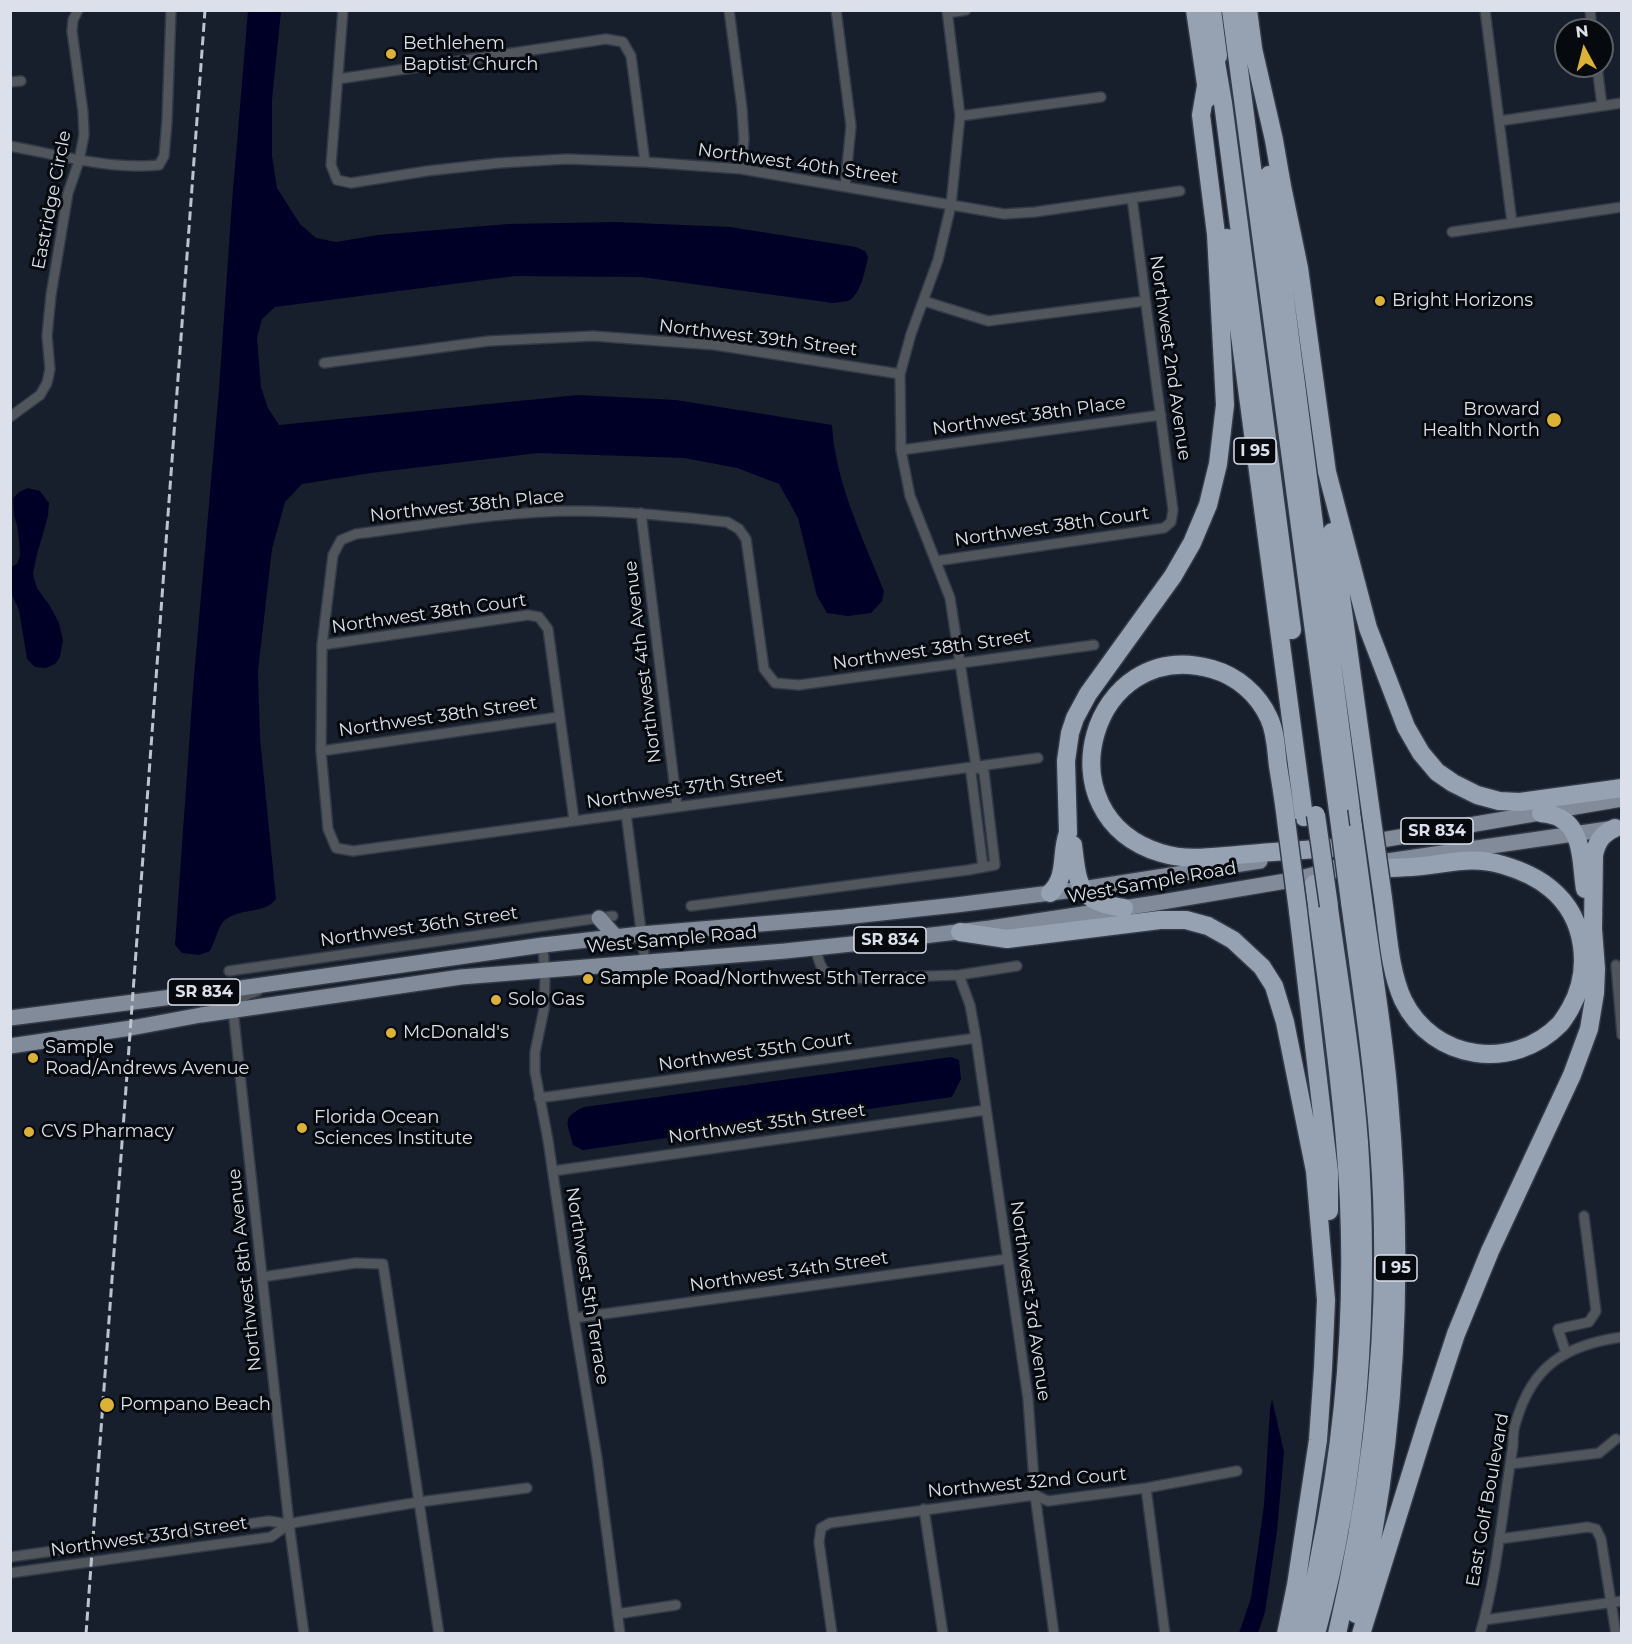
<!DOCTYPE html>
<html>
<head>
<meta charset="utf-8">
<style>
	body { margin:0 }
	#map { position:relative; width:1632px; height:1644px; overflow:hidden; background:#171f2c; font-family:Montserrat,sans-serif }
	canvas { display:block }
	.frame { position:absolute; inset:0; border:12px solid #dbe0ea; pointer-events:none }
	.north { position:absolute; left:1554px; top:18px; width:60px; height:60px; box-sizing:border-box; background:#06090e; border:2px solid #5b5f66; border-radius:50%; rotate:353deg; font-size:16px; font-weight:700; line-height:24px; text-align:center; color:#dbe0ea }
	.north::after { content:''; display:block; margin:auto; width:21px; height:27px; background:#dbb233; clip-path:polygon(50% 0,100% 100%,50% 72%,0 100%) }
</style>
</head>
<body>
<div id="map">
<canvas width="1632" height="1644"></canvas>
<div class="frame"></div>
<div class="north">N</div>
</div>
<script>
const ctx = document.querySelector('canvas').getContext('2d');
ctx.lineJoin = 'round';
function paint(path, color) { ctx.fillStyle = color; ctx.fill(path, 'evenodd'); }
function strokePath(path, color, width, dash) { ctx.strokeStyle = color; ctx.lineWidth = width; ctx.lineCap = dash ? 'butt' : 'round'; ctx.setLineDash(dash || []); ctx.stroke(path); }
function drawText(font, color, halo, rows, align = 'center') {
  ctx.font = font + ' Montserrat,sans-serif'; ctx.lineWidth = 6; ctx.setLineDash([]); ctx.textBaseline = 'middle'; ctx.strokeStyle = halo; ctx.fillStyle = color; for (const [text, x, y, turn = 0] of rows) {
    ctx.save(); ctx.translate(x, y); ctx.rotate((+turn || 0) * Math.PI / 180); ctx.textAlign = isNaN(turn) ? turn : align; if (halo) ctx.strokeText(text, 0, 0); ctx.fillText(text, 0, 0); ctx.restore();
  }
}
const water = new Path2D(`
	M248,11H281L272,100V156L277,188L300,224L316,238L336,242L378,235L508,224L615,222L730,227L856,247L865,251L868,257C865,270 861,295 848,301C844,302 838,302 833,303L641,277L515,276L275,307L262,319L257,338L261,387L268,408L279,425L578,395L676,400L832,425C835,482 863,538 884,591L882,601L871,613L848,616L827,613L817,596L798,518L779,484L737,468L684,458L538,453L371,473L302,484L285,502L272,549L258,671L260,738L276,899C264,915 239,907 224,921C219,925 214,944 210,951L199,955L182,953L175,945L193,688L219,389L232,202Z
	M28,488L40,491L49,503L48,516L36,558L33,574L37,588L50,606L59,623L63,640L60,657L55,664L46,668L35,667L27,659L19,610L11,593V567L17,564L20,555L19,540L17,525L14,516L13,498L19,492Z
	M951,1057L959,1060L961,1079L952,1097L583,1150L573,1145C568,1123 560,1118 584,1107Z
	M1272,1399L1284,1452L1277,1531L1265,1612L1258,1633H1239L1251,1598L1264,1505L1270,1409Z`);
const street = new Path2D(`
	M343,10L331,165L337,180L351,183L427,171L499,163L567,159L645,162L741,169L1004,214L1035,212L1180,191
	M729,10L742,108L744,139L741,169
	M836,10L851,126L845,186
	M1485,10L1512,223
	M1590,10L1592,30
	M948,13L966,10
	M1597,66L1602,106
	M338,79L606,39L623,42L631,56L645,162
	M10,82L21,81
	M960,116L1101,97
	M1499,121L1622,103
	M10,146C59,155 109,170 159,165L164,156L167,121L171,10
	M1452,232L1622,207
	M924,301L988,321L1145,301
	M324,363L489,341L593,336L715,345L900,374
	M10,417L40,395L47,383L50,369L47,336L51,295L68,193L79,161L84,135L83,112L72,31L73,20L78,10
	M901,450L1161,415
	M641,513L677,806
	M936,561L1164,528L1171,522L1173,510L1132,198
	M322,645L528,615L539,617L548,629L574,820
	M321,751L559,717
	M1038,758L353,851L336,848L328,829L321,751L322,645L333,555L341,540L356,534C429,525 502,511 576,511C626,511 677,517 727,522L739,529L746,539L764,669L775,683L799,685L1094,645
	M976,766L971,773L983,867
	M626,813L645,962
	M691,906L968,870L995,865L984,772L976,766L950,598L910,496L901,450L900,374L911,334L938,260L951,205L960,116L947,10
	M543,945L545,977L544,1009L535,1052V1072L548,1140L574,1318L597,1458L620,1634
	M815,948C822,970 820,972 843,979L959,975L1017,966
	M1616,965L1622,1035
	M229,971L613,916
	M959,975L970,1005L976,1038L1028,1399L1035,1495L1054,1634
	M258,991C245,995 239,998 233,1010L289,1524L304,1634
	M539,1098L976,1038
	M553,1171L986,1110
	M262,1277L356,1263L383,1264L439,1634
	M574,1318L1007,1259
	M1566,1353L1558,1329L1589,1322L1596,1311L1584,1216
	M1511,1464L1599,1453L1616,1439
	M1146,1488L1165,1634
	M924,1509L943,1634
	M1499,1539L1588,1527L1596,1529L1601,1539L1616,1634
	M10,1557L269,1521L289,1524
	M10,1573L271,1537L289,1524L298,1522L419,1502L527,1488
	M617,1614L676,1605
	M1484,1620L1622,1601
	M832,1634L819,1542L821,1528L830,1523L1035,1495L1048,1501L1146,1488L1237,1471
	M1480,1634C1494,1586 1500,1534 1507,1485C1509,1472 1511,1458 1513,1445C1513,1437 1513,1429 1516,1422C1532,1366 1565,1345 1622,1337`);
const primary = new Path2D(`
	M1364,843L1622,799
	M1380,862L1615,828
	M599,918L616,937
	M10,1018L234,989L543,945L641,934L844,917L956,905L1082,889L1260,861
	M10,1046L131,1028L201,1015L461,977L785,951L890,940L990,928L1156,903L1292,880L1336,869`);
const highway = new Path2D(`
	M1195,10L1208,98
	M1212,10L1218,56
	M1231,10L1338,811
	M1248,10L1254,55
	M1252,44L1274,140L1282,186L1299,268L1327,472L1368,628L1406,727L1421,753L1437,772L1453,783L1477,795L1499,801L1520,802L1622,788
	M1213,45L1223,103L1292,630
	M1269,175L1354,834
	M1227,238L1304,817
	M1332,532L1370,806
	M1541,813C1547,814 1555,815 1560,818C1584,831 1581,866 1585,889
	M1286,820C1284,802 1281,784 1278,766C1276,750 1276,733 1269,718C1258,694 1237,676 1212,669C1091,635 1039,816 1161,853C1187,861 1211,857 1237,855C1269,852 1301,850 1333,848
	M1073,845C1078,886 1078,902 1124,908
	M1335,869C1364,868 1393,869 1422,866C1451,863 1473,856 1503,865C1520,870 1537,877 1551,889C1586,918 1592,970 1570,1009C1567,1014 1564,1019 1560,1024C1513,1072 1433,1061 1403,1000C1389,969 1388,932 1383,898
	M1050,893C1068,877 1060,853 1068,833L1066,761L1070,733L1075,718L1088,694L1173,576L1192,543L1208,505L1218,464L1225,405L1216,234L1201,115L1206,86
	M1298,911L1329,1172V1211
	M960,932L1007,939L1160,920H1186L1208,926L1233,940L1262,967L1274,986L1285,1022L1315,1171L1326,1300L1323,1369L1318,1440L1296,1585L1286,1634
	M1356,1614C1397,1446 1404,1270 1389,1099C1384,1032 1372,966 1363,900
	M1302,1634C1310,1607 1315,1580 1320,1554C1348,1419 1357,1279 1345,1141C1338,1055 1325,969 1314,884
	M1316,1634C1359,1476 1370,1304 1359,1142C1353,1064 1340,986 1329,908
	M1337,1634C1374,1474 1392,1310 1379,1146C1373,1064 1361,983 1350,902
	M1361,1634L1426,1425L1456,1334L1490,1251L1572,1075L1589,1029L1595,993L1596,969L1593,929L1594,855C1597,841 1602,834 1615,828`);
const rail = new Path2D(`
	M86,1634L205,10`);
const highwayBridge = new Path2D(`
	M1370,806L1383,898
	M1338,811L1350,902
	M1316,815L1329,906
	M1286,820L1298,911
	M1354,834L1363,900`);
const markers = [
	[391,54,6,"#dbb233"],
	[1380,301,6,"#dbb233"],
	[1554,420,8,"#dbb233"],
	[588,979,6,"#dbb233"],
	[496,1000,6,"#dbb233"],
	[391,1033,6,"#dbb233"],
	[33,1058,6,"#dbb233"],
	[302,1128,6,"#dbb233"],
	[29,1132,6,"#dbb233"],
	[107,1405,8,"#dbb233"]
];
const shields = [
	[1255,451,42],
	[1437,831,72],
	[890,940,72],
	[204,992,72],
	[1396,1268,42]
];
const shieldNames = [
	["I 95",1255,451],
	["SR 834",1437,831],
	["SR 834",890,940],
	["SR 834",204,992],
	["I 95",1396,1268]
];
const poiNames = [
	["Bethlehem",403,44],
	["Baptist Church",403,65],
	["Bright Horizons",1392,301],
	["Broward",1540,410,"right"],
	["Health North",1540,431,"right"],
	["Sample Road/Northwest 5th Terrace",600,979],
	["Solo Gas",508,1000],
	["McDonald's",403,1033],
	["Sample",45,1048],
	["Road/Andrews Avenue",45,1069],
	["Florida Ocean",314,1118],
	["Sciences Institute",314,1139],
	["CVS Pharmacy",41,1132],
	["Pompano Beach",120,1405]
];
const streetNames = [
	["Northwest 40th Street",798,164,8],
	["Eastridge Circle",52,200,-79],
	["Northwest 39th Street",758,338,7],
	["Northwest 2nd Avenue",1170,358,82],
	["Northwest 38th Place",1029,416,-8],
	["Northwest 38th Place",467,506,-6],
	["Northwest 38th Court",1052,527,-8],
	["Northwest 38th Court",429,614,-8],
	["Northwest 38th Street",932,650,-8],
	["Northwest 4th Avenue",643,662,-97],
	["Northwest 38th Street",438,717,-8],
	["Northwest 37th Street",685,789,-8],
	["West Sample Road",1152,883,-10],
	["Northwest 36th Street",419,927,-8],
	["West Sample Road",672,940,-5],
	["Northwest 35th Court",755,1052,-8],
	["Northwest 35th Street",767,1124,-8],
	["Northwest 8th Avenue",245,1270,-96],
	["Northwest 34th Street",789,1272,-8],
	["Northwest 5th Terrace",587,1286,81],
	["Northwest 3rd Avenue",1030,1301,82],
	["Northwest 32nd Court",1027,1483,-5],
	["East Golf Boulevard",1488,1500,-80],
	["Northwest 33rd Street",149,1537,-8]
];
paint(water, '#000027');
strokePath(street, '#323a47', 12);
strokePath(primary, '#323a47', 18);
strokePath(highway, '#323a47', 21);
strokePath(street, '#51555c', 9);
strokePath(primary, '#828b9a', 15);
strokePath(highway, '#96a1b2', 18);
strokePath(rail, '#bdc3cd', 3, [9, 4.5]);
strokePath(highwayBridge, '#323a47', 21, []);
strokePath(highwayBridge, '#96a1b2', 18);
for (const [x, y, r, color] of markers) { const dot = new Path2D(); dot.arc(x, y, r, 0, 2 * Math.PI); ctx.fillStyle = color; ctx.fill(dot); strokePath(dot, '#06090e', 2); }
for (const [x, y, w] of shields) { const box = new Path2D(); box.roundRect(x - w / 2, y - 13, w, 26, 4.5); ctx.fillStyle = '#06090e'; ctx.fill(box); strokePath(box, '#dbe0ea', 1.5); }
drawText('bold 16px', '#dbe0ea', null, shieldNames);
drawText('18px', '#dbe0ea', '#06090e', poiNames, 'left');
drawText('18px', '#dbe0ea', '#06090e', streetNames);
</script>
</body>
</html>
